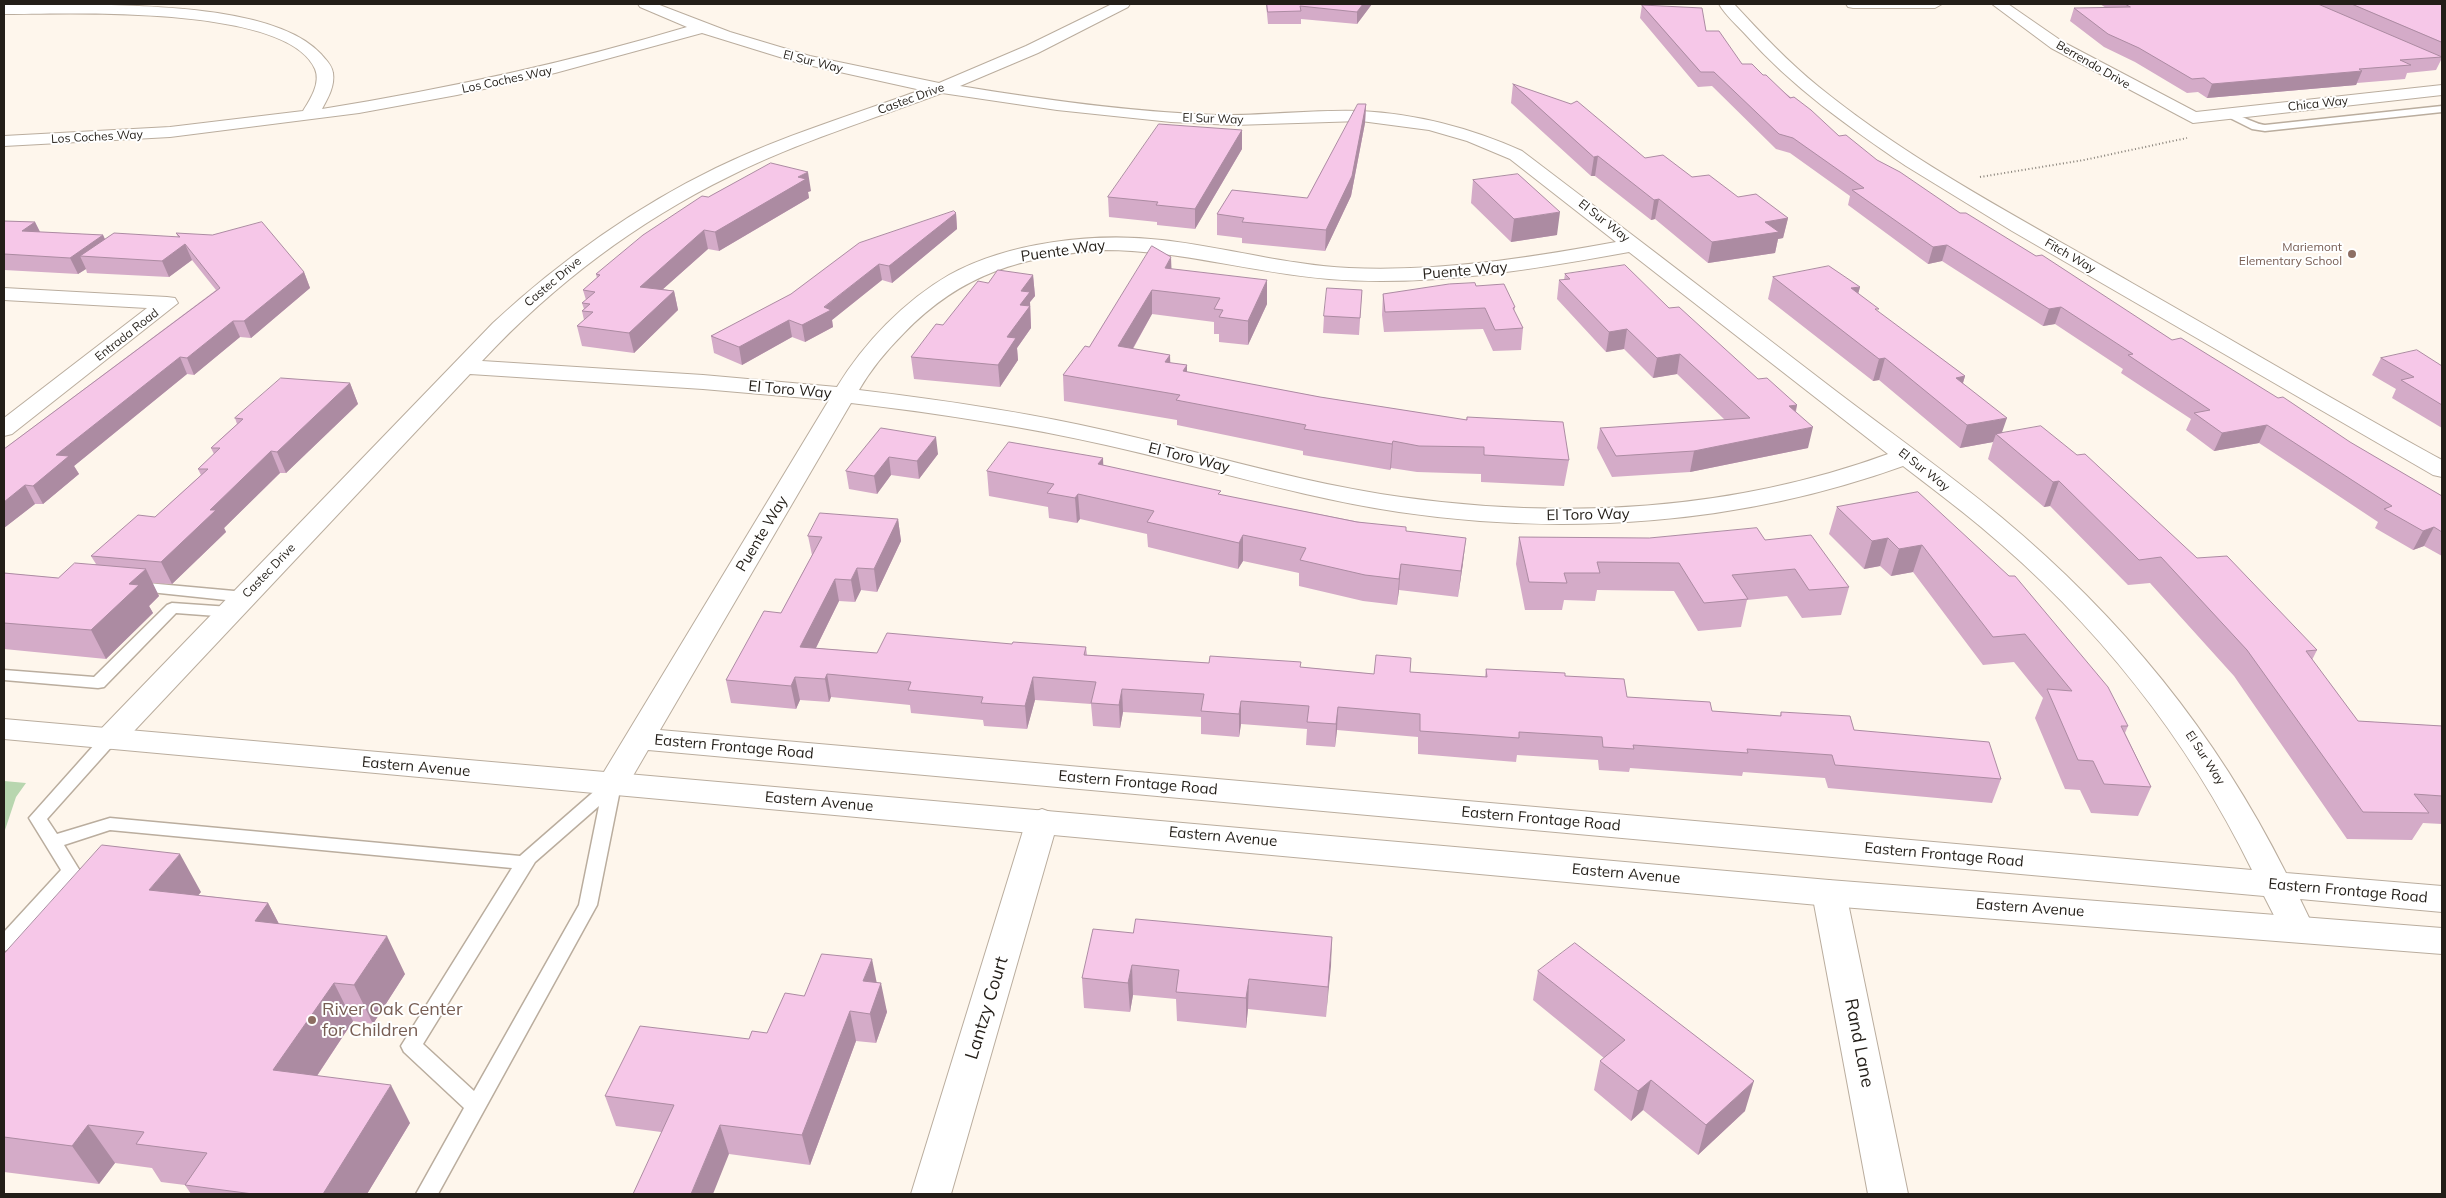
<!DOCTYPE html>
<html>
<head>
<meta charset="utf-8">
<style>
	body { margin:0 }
	#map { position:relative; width:2446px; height:1198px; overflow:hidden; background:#fef6ec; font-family:Mulish,sans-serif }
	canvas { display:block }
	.frame { position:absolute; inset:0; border:5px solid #231e18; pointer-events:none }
</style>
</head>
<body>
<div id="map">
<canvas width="2446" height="1198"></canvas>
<div class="frame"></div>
</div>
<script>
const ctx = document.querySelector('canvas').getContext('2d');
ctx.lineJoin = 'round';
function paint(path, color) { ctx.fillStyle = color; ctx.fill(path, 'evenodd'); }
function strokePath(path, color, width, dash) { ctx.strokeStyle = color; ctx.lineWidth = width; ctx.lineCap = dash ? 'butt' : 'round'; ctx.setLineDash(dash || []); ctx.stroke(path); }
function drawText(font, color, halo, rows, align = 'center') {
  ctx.font = font + ' Mulish,sans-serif'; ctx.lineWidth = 4; ctx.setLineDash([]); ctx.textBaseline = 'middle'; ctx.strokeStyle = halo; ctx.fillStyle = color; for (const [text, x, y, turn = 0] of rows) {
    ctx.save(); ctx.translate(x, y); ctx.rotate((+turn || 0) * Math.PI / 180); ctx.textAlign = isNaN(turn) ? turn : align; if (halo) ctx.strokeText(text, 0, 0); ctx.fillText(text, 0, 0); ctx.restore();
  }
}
const green = new Path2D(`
	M4,781L26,783L16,797L4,833Z`);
const path = new Path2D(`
	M1980,177L2084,160L2187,138`);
const lane = new Path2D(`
	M2442,106V112L2265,131L2252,129L2222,114C2230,108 2253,124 2265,125Z
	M136,582L245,592L252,597L245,602L131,590L129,587L131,584Z
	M172,603L230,607L238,612L230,617L176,613L104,687L98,688L4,680V670L94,677L167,605Z
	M109,733L115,735L117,739L115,743L47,819L57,834L110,818L520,856L606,781L612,779L618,781L621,785L597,905L438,1194H416L464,1108L404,1052L401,1046L512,868L110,830L64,845L80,871L77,876L11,949L4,951V932L61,870L29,818L103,735ZM599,806L579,905L474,1091L423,1044L535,862Z`);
const street = new Path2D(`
	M76,4C140,6 276,5 321,54C326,60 332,65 333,73C335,86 328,98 322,109C446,89 567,63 687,27L640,7L638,4H657L730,32L810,56L939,83L1026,46L1112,4H1130L1128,7L1038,53L960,86C1045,100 1131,112 1217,115C1265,116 1313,109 1361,111C1417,114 1471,128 1522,151C1626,230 1728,308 1832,388C1888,431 1947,472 2001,517C2122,618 2215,732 2286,873L2442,886V912L2300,899L2314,928L2309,937L2297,941L2285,937L2264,896L648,750L623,793L612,796L601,793L596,785L829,400L703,389L470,374L120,746L109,749L98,746L94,739L98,732L493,323C560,261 634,208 716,168C782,136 852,115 921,90L799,63L702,33L555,73L457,95L359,113L170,137L4,146V136L170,127L303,111C310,100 321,83 315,69C287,4 66,14 4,14V5ZM942,93L1057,110L1171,122L1234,125L1361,121L1429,130L1467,141L1510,159L1616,242C1528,258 1439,272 1349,268C1286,265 1225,247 1162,240C1095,232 1008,242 949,275C904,301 864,343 837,387L703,375L482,361C553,285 636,222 730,176C798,142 871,120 942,93ZM1104,250C1180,250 1253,273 1329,279C1430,287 1530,270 1629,252L1888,454C1732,511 1564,520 1401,497C1301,483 1206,453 1108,431C1026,412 942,400 859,390C871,369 887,350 904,333C962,273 1023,256 1104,250ZM851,403C936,413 1022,426 1106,445C1204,467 1300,497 1399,512C1568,537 1742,524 1903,466C1929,486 1956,506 1981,527C2094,621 2187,737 2252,870L660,730Z
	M1719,4H1734C1761,33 1788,62 1819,87C1915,165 2026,221 2132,283C2236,342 2338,403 2442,460V477L2433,475L2012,231L1906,166C1849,127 1792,87 1746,35C1737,25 1725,15 1719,4Z
	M1846,4H1942L1935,8H1853L1848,7Z
	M1992,4H2008L2063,42L2196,112L2442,85V95L2193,123L2051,48Z
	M4,288L167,297L175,298L178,303L12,434L4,436V418L147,308L4,300Z
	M1042,809L1053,813L1058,821L951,1194H911L1026,821L1031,813Z
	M1829,880L1841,884L1846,893L1908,1194H1868L1812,893L1817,884Z`);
const secondary = new Path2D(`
	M4,719L1829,880L2442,928V954L1829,906L4,739Z`);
const wall = new Path2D(`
	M1266,4H1372L1357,24L1301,19V24H1268Z
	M2100,4H2442V58L2436,70L2407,73L2405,79L2357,83L2356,85L2207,98L2198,92L2187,93L2135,62L2104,47L2070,21L2074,8H2106Z
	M1642,5L1706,31L1742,64L1763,75L1839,136L1960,213L2036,256L2172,340L2442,496V556L2424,546L2413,550L2375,528L2378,522L2259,443L2214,451L2186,430L2191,419L2121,373L2123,369L2055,324L2043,326L1942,261L1928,264L1848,205L1850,196L1790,153L1776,149L1712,86L1698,87L1640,18Z
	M1513,84L1645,158L1788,218L1783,238L1778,239L1775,253L1708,263L1655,219L1651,220L1595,176H1591L1511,103Z
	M1366,104L1365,123L1351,196L1325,251L1242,243V238L1217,235V214L1307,198Z
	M1242,130V149L1195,229L1157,225V222L1109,217L1108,197Z
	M1473,180L1557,235L1511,242L1471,203Z
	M811,191L808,192L809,198L719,251L708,249L663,289L674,291L678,310L634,353L582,346L577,326L584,320L582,311L584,309L582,303L586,300L583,290L597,278L596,274L708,197Z
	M956,213L957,229L892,283L882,280L832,320L833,327L805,342L792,337L742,365L714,353L711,336Z
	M4,221L35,222L40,232L103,235L105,239L178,237L176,233L304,272L310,288L251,338L240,337L194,375L187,374L74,466L79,474L43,504H35L4,528V449L216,290L192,260L169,277L87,273L86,269L78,274L4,270Z
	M1172,269L1267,304L1248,345L1219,342V334H1214V322L1152,314L1133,349L1170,355V363L1187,365V372L1320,397L1466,420L1467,417L1569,460L1564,486L1481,482V474L1417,472L1391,468L1390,470L1303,455V451L1177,425V420L1064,401L1063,375L1089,347Z
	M1565,274L1669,308L1758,379L1797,405L1796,412L1808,448L1690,472L1612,477L1597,448L1600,428L1725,420L1677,374L1653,378L1624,349L1606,352L1557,299L1559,280H1564Z
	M1033,275L1035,296L1030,302L1031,328L1017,348L1018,360L1000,387L914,379L911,357L988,283Z
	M1773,277L1860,287L1858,293L1878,312L1965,376L1963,383L2002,433L2197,558L2317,650L2312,660L2358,721L2442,726V824L2423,823L2412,840L2347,839L2234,676L2150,583L2128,585L2050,506L2044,507L1988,459L1993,442L1960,448L1879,380L1873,381L1768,299Z
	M1476,286L1515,307L1514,311L1523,328L1521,350L1493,351L1483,329L1384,332L1382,315L1383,294Z
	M1362,290L1359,335L1323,333L1324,316Z
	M2381,358L2442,366V428L2392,398L2396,389L2372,375Z
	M350,383L358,404L286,473H280L224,528L226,532L172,584L152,583L159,596L149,606L153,613L106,659L4,649V573L58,578L96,564L91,556L155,517L201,475L198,469L214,454L211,448L237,424L235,418Z
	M881,428L938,454L919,479L891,475L877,494L849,489L846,471Z
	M1103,458V465L1221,495L1406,531L1463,563L1458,597L1399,590L1397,605L1363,601L1299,586V573L1243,561L1238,569L1148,547L1147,534L1080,519L1077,523L1049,518L1048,507L989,496L987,471Z
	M1918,492L2128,726L2125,733L2151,787L2138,816L2091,813L2080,790L2065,789L2035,718L2043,698L2014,662L1983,665L1913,572L1891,576L1880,566L1864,569L1829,534L1837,507Z
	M898,519L901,541L877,592L861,590L855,602L839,601L816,648L877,653L1012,644L1086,647L1087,655L1209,663L1301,667L1374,674L1410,672L1485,677L1486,669L1565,676L1627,697L1712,711L1780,716L1781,712L1854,730L2001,779L1992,803L1828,788L1825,778L1743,772L1742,776L1630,768L1629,772L1599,770L1598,760L1517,755L1516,762L1418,754V737L1337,730L1335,747L1306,745L1307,729L1241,724L1239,737L1201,734V717L1123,712L1120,728L1093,726L1091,704L1035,700L1027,729L984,726L983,720L911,713L910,705L831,697L829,702L800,700L796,709L731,703L726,680L781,613L812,555L808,536Z
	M1519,537L1765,540L1849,587L1841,615L1802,618L1787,596L1747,600L1741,627L1698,631L1674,591L1597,590L1595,601L1564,600L1562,610H1525L1516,564Z
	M201,892L198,895L268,903L279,924L405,974L373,1024L353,1021L317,1076L410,1123L367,1194H191L185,1185L161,1182L152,1168L115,1163L99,1184L4,1172V954Z
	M1133,933L1332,937L1326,1017L1248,1009L1246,1028L1177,1021L1176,999L1133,995L1130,1012L1084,1008L1082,978Z
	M1538,971L1745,1111L1698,1155L1643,1110L1631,1121L1594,1090L1600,1061L1604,1058L1533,1000Z
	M877,982L887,1012L876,1043L856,1041L810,1165L729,1154L661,1132L616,1126L605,1096L749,1039L767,1033L804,996Z`);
const shadedWall = new Path2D(`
	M1363,4H1372L1357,24V12Z
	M2362,71L2356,85L2207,98L2212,84Z
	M1366,104L1365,123L1351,196L1325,251L1326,230Z
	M1242,130V149L1195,229V209Z
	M1598,156L1595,176H1591L1594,157Z
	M808,172L811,191L808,192L809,198L719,251L715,232L798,177Z
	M1659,199L1655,219L1651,220L1654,200Z
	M1560,212L1557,235L1511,242L1514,219Z
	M956,213L957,229L892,283L889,266Z
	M1788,218L1783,238L1778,239L1775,253L1708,263L1712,242L1765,222Z
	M35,222L43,238L22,231Z
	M704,230L708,249L644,306L640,287Z
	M103,235L110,251L80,256L86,269L78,274L70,258Z
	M185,244L192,260L169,277L162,261Z
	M1947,245L1942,261L1928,264L1933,247Z
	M1171,257L1172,281L1165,292V268Z
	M879,264L882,280L832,320L833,327L805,342L802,325Z
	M304,272L310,288L251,338L244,321Z
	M1033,275L1035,296L1030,302L1031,328L1017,348L1018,360L1000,387L998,365L1021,291Z
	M1267,280V304L1248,345V321Z
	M1860,287L1854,309L1851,288Z
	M1152,290V314L1120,371L1118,346Z
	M674,291L678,310L634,353L629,333Z
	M2061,307L2055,324L2043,326L2049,309Z
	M789,320L792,337L742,365L739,347Z
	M233,321L240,337L194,375L187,358Z
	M1627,329L1624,349L1606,352L1609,332Z
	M1680,354L1677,374L1653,378L1657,358Z
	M1170,355L1171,380L1165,362Z
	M180,357L187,374L74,466L79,474L43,504L33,486L56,455Z
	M1885,358L1879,380L1873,381L1879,359Z
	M1187,365V391L1183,371Z
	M1965,376L1958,399L1956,378Z
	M350,383L358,404L286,473L277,452Z
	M1797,405L1792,425L1789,406Z
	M2007,418L2000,438L1996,434L1993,442L1960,448L1967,425Z
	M2267,425L2259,443L2214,451L2222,433Z
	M1813,427L1808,448L1690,472L1694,451Z
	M936,437L938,454L919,479L917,461Z
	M1393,441L1391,468L1390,470L1392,444Z
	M271,451L280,473L224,528L226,532L172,584L161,562L210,510Z
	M889,457L891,475L877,494L874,476Z
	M1103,458L1104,483L1098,464Z
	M2059,481L2050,506L2044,507L2053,482Z
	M25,485L35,504L4,528V502Z
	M1078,494L1080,519L1077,523L1075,498Z
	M898,519L901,541L877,592L874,569Z
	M2434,527L2424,546L2413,550L2423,531Z
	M1243,535V561L1238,569L1239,543Z
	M1466,538L1463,563L1458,597L1461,571Z
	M1888,538L1880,566L1864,569L1872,541Z
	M1922,545L1913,572L1891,576L1899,549Z
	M1401,564L1399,590L1397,605L1399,579Z
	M857,568L861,590L855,602L851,580Z
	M146,569L159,596L149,606L153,613L106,659L91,630L129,584Z
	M835,579L839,601L805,670L800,647Z
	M827,674L831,697L829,702L825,679Z
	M795,677L800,700L796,709L791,686Z
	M1033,677L1035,700L1027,729L1025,706Z
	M1122,689L1123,712L1120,728L1119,705Z
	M1241,701V724L1239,737V714Z
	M1338,707L1337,730L1335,747L1336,724Z
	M180,854L201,892L171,928L149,890Z
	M268,903L288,941L255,921Z
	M387,936L405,974L373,1024L354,985Z
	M1332,937L1331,966L1326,1017L1328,987Z
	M872,959L878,989L863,981Z
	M1132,965L1133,995L1130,1012L1128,983Z
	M1249,979L1248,1009L1246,1028V998Z
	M334,983L353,1021L295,1109L273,1070Z
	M881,983L887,1012L876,1043L870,1014Z
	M850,1011L856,1041L810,1165L802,1135Z
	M1651,1080L1643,1110L1631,1121L1638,1091Z
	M1754,1081L1745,1111L1698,1155L1706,1125Z
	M391,1085L410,1123L367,1194H323Z
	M88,1125L115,1163L99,1184L72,1146Z
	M720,1125L729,1154L713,1194H691Z`);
const building = new Path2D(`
	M1267,4H1363L1357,12L1300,6L1301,11L1268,12Z
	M2125,4H2318L2442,57L2400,60L2411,65L2359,69L2362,71L2212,84L2204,78L2192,79L2139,48L2108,34L2074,8L2130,7Z
	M2352,4H2442V42Z
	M1642,5L1702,8L1706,31H1719L1742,64H1752L1763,75H1766L1790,98L1794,97L1811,110L1839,136L1846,135L1877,160L1900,172L1960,213H1966L2036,256L2042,255L2172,340L2181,338L2278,398L2283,397L2350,442L2442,496V532L2434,527L2423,531L2384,509L2392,506L2267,425L2222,433L2194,413L2210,410L2128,355L2133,354L2061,307L2049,309L1947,245L1933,247L1852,190L1864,188L1793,138L1779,134L1714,72H1701Z
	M1513,84L1571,104L1577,101L1645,158L1663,155L1692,177L1709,175L1738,197L1756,194L1788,218L1765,222L1779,232L1712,242L1659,199L1654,200L1598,156L1594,157Z
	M1358,104H1366L1352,176L1326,230L1242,222L1244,218L1217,214L1232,190L1307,198Z
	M1159,124L1242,130L1195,209L1156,205L1158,202L1108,197Z
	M771,163L808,172L798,177L806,179L715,232L704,230L640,287L674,291L629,333L577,326L593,312L582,311L590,304L582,303L595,292L583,290L600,275L596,274L643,235L702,196L708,197Z
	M1518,174L1560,212L1514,219L1473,180Z
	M954,211L956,213L889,266L879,264L824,307L831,310L802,325L789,320L739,347L711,336L791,294L859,243Z
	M4,221L35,222L22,231L103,235L70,258L4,254Z
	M262,222L304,272L244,321H233L187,358L180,357L56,455L69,456L33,486L25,485L4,502V449L220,288L185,244L162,261L80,256L114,233L180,237L176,233L212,235Z
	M1152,246L1171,257L1165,268L1267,280L1248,321L1219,317L1223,310L1214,309L1220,298L1152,290L1118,346L1170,355L1165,362L1187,365L1183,371L1320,397L1467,420V417L1563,422L1569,460L1484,455V447L1419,446L1393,441L1392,444L1304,429L1306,425L1176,400L1180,395L1063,375L1085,346L1089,347Z
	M1625,265L1669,308L1679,307L1758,379L1767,378L1797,405L1789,406L1813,427L1694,451L1616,456L1600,428L1750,418L1680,354L1657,358L1627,329L1609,332L1559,280L1570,279L1565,274Z
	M1829,266L1860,287L1851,288L1879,309H1875L1965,376L1956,378L2007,418L1967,425L1885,358L1879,359L1773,277Z
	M998,270L1033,275L1021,291L1030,292L1020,305L1030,306L1007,337L1016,338L998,365L911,357L936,324L943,325L978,281L988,283Z
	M1475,283L1476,286L1504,284L1515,307L1513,308L1523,328L1495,330L1485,308L1385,312L1383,294L1449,284Z
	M1327,288L1362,290L1360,318L1324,316Z
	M2417,350L2442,366V405L2401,380L2414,377L2381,358Z
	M281,378L350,383L277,452L271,451L210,510H216L161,562L91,556L138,515L155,517L208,469H198L220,448H211L243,419L235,418Z
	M2041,426L2077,455L2085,454L2197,558L2227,556L2317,650L2306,651L2358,721L2442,726V796L2414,794L2429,813L2363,812L2247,650L2161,557L2139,560L2059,481L2053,482L1996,434Z
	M881,428L936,437L917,461L889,457L874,476L846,471Z
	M1009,442L1103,458L1098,464L1221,491L1218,494L1357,522L1406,527V531L1466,538L1461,571L1401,564L1399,579L1365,575L1300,560L1306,548L1243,535L1239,543L1147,522L1154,511L1078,494L1075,498L1047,493L1054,484L987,471Z
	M1918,492L2009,576H2015L2108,687L2128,726H2121L2151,787L2104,784L2093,761L2078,760L2047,689L2072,691L2025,634L1993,637L1922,545L1899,549L1888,538L1872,541L1837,507Z
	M820,513L898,519L874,569L857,568L851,580L835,579L800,647L877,653L887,633L1012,644L1013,642L1086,647L1084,655L1209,663L1210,656L1301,662L1300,667L1374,674L1376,655L1411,658L1410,672L1487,677L1486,669L1565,673V676L1624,679L1627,697L1710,702L1712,711L1781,716V712L1850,716L1854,730L1989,742L2001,779L1835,765L1832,755L1747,749L1748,753L1633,745L1634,749L1603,747L1602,737L1519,732V738L1420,731V714L1338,707L1336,724L1307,722L1309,706L1241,701L1239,714L1201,711L1204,694L1122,689L1119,705L1091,703L1096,682L1033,677L1025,706L981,703L983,697L908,690L911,682L827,674L825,679L795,677L791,686L726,680L764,611L781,613L822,537L808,536Z
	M1757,528L1765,540L1811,535L1849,587L1809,590L1795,569L1732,575L1748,599L1704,603L1679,563L1597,562L1600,573H1564L1567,583L1529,582L1519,537L1649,538Z
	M75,563L146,569L129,584L139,585L91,630L4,623V573L58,578Z
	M102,845L180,854L149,890L268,903L255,921L387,936L354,985L334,983L273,1070L391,1085L323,1194H253L185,1185L207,1153L136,1144L144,1132L88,1125L72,1146L4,1137V954Z
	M1136,919L1332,937L1328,987L1249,979L1246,998L1176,992L1179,970L1132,965L1128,983L1082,978L1093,929L1133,933Z
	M1575,943L1754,1081L1706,1125L1651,1080L1638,1091L1600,1061L1625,1040L1538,971Z
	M822,954L872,959L863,981L881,983L870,1014L850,1011L802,1135L720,1125L691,1194H696H633L674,1105L605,1096L640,1026L749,1039L752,1031L767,1033L785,993L804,996Z`);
const markers = [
	[2352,254,5,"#8d6e63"],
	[312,1020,5,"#8d6e63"]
];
const farStreetnames = [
	["El Sur Way",813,62,14],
	["Berrendo Drive",2093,65,30],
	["Los Coches Way",507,80,-12],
	["Castec Drive",911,99,-20],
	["Chica Way",2318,104,-6],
	["El Sur Way",1213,119,2],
	["Los Coches Way",97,137,-3],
	["El Sur Way",1604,221,38],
	["Fitch Way",2070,256,30],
	["Castec Drive",553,282,-40],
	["Entrada Road",127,335,-38],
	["El Sur Way",1924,470,38],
	["Castec Drive",269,571,-46],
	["El Sur Way",2205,758,57]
];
const farEducationnames = [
	["Mariemont",2342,247],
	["Elementary School",2342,261]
];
const streetNames = [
	["Puente Way",1063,251,-8],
	["Puente Way",1465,271,-5],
	["El Toro Way",790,390,5],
	["El Toro Way",1189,458,14],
	["El Toro Way",1588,515,-1],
	["Puente Way",762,534,-59],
	["Eastern Frontage Road",734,747,5],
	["Eastern Avenue",416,767,5],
	["Eastern Frontage Road",1138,783,5],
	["Eastern Avenue",819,802,5],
	["Eastern Frontage Road",1541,819,5],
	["Eastern Avenue",1223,837,5],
	["Eastern Frontage Road",1944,855,5],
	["Eastern Avenue",1626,874,5],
	["Eastern Frontage Road",2348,891,5],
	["Eastern Avenue",2030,908,4]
];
const nearStreetnames = [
	["Lantzy Court",987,1008,-73],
	["Rand Lane",1859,1043,79]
];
const nearEducationnames = [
	["River Oak Center",322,1010],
	["for Children",322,1031]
];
paint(green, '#b8d6af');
strokePath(lane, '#baad9e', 3);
strokePath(street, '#baad9e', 2);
strokePath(secondary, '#baad9e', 2);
strokePath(path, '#868078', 2, [1, 2.5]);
paint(lane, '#fff');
paint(street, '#fff');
paint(secondary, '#fff');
paint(wall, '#d4abc8');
paint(shadedWall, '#ac8ba2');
paint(building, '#f6c7e8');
strokePath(building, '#ac8ba2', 1);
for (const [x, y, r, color] of markers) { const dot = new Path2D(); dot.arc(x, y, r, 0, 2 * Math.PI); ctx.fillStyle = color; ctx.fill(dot); strokePath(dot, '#fff', 2); }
drawText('12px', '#231e18', '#fff', farStreetnames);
drawText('12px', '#785e54', '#fff', farEducationnames, 'right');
drawText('15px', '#231e18', '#fff', streetNames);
drawText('18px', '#231e18', '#fff', nearStreetnames);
drawText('18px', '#785e54', '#fff', nearEducationnames, 'left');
</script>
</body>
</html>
